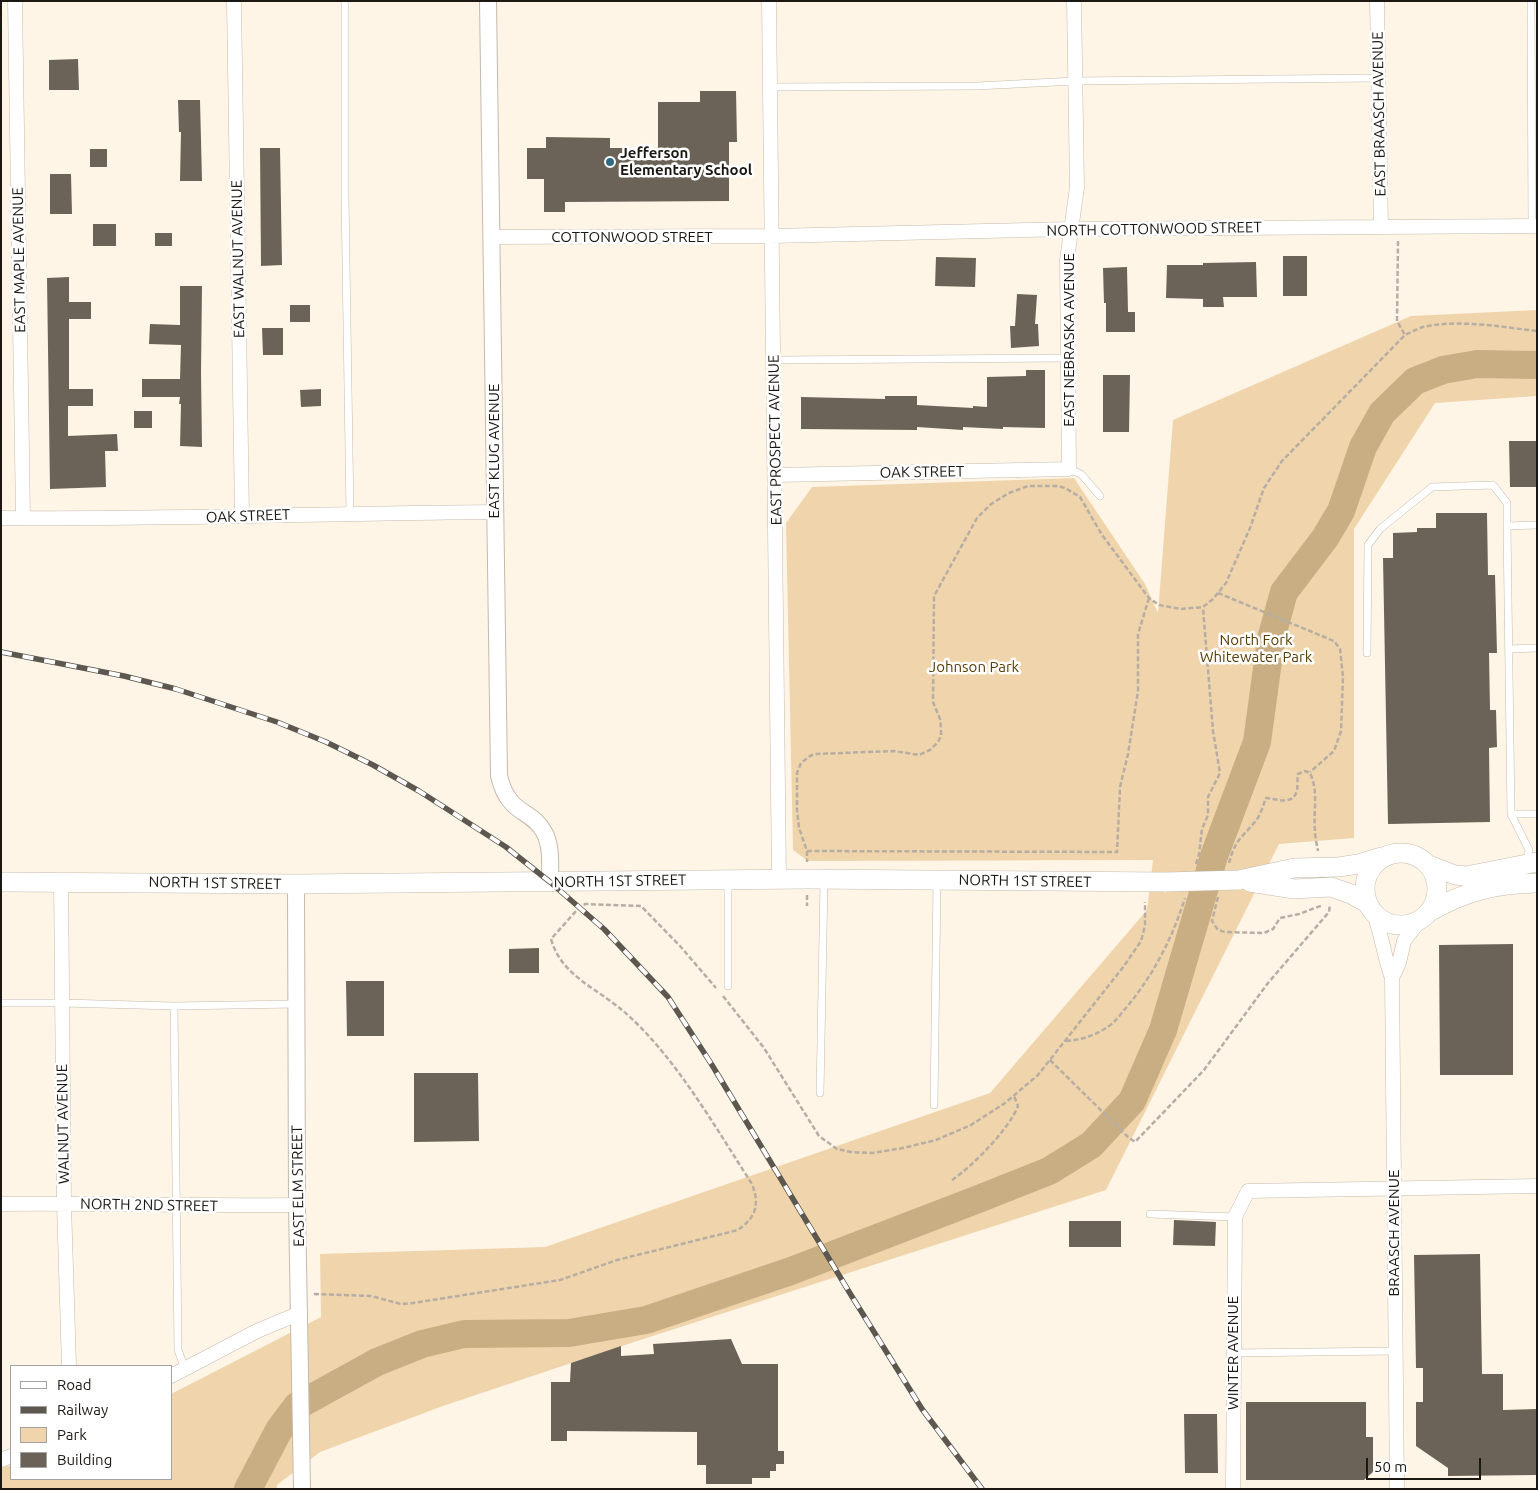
<!DOCTYPE html>
<html>
<head>
<meta charset="utf-8">
<style>
	body { margin:0 }
	#map { position:relative; width:1538px; height:1490px; overflow:hidden; background:#fff5e7; font-family:Ubuntu,sans-serif }
	canvas { display:block }
	.frame { position:absolute; inset:0; border:2px solid #1b1813; pointer-events:none }
	.legend { position:absolute; left:10px; top:1365px; width:162px; height:115px; box-sizing:border-box; background:#fff; border:1px solid #a4a3a1; margin:0; padding:6px 9px; list-style:none; font-size:15px; color:#1b1813 }
	.legend li { display:flex; align-items:center; gap:10px; height:25px }
	.legend b { width:25px; border:1px solid #a4a3a1 }
	.scale { position:absolute; left:1366px; top:1458px; width:115px; height:22px; box-sizing:border-box; border:2px solid #1b1813; border-top:0; padding-left:6px; font-size:15px; line-height:18px; white-space:nowrap; color:#1b1813; -webkit-text-stroke:4px #fff; paint-order:stroke }
</style>
</head>
<body>
<div id="map">
<canvas width="1538" height="1490"></canvas>
<div class="frame"></div>
<ul class="legend">
<li><b style="height:6px;background:#fff"></b>Road</li>
<li><b style="height:6px;background:#5c574f"></b>Railway</li>
<li><b style="height:14px;background:#f0d5ac"></b>Park</li>
<li><b style="height:14px;background:#6b6357"></b>Building</li>
</ul>
<div class="scale">50 m</div>
</div>
<script>
const ctx = document.querySelector('canvas').getContext('2d');
ctx.lineJoin = 'round';
function paint(path, color) { ctx.fillStyle = color; ctx.fill(path, 'evenodd'); }
function strokePath(path, color, width, dash) { ctx.strokeStyle = color; ctx.lineWidth = width; ctx.lineCap = dash ? 'butt' : 'round'; ctx.setLineDash(dash || []); ctx.stroke(path); }
function drawText(font, color, halo, rows, align = 'center') {
  ctx.font = font + ' Ubuntu,sans-serif'; ctx.lineWidth = 5; ctx.setLineDash([]); ctx.textBaseline = 'middle'; ctx.strokeStyle = halo; ctx.fillStyle = color; for (const [text, x, y, turn = 0] of rows) {
    ctx.save(); ctx.translate(x, y); ctx.rotate((+turn || 0) * Math.PI / 180); ctx.textAlign = isNaN(turn) ? turn : align; if (halo) ctx.strokeText(text, 0, 0); ctx.fillText(text, 0, 0); ctx.restore();
  }
}
const green = new Path2D(`
	M1537,310V396L1435,403L1354,529V838L1279,844L1106,1190L631,1343L443,1406L320,1452L277,1485V1489H1V1468L11,1465V1479H171V1394L321,1317L320,1254L545,1247L990,1093L1147,910L1153,860L808,861L793,850L786,523L812,487L1074,478L1145,584L1158,613L1173,420L1411,316Z`);
const river = new Path2D(`
	M248,1489L279,1430L297,1406L377,1362L422,1344L464,1334L569,1333L646,1320L791,1271L976,1200L1049,1171L1091,1145L1132,1101L1163,1030L1214,856L1257,742L1271,639L1284,592L1325,538L1341,511L1363,447L1382,413L1415,381L1443,370L1477,364L1537,365`);
const building = new Path2D(`
	M78,59L79,90H49V60Z
	M700,91H736L737,142H729V201L565,202V212H544V179H527V148H546V137L610,138V148H633V160H658V102H700Z
	M178,100H200L202,181H180L181,132H179Z
	M260,148H280L282,265L261,266Z
	M90,149H107V167H90Z
	M50,174H71L72,214H50Z
	M93,224H116V246H93Z
	M155,233H172V246H155Z
	M1283,256H1307V296H1283Z
	M936,257L976,258L975,287L935,286Z
	M1256,262L1257,297H1223L1224,307H1203V299L1166,298L1167,265H1203V263Z
	M1127,267L1128,312H1135V332H1106V303H1104L1103,268Z
	M69,277V302H91V319H69V389H93V406H68V436L117,434L118,451H105L106,487L50,489L47,278Z
	M180,286H202L201,372L202,447L180,446L181,404H179L180,397H142V379H180L181,345L149,344L150,324L180,325Z
	M1017,294L1037,295L1035,324H1038L1039,346L1011,348L1010,326H1015Z
	M290,305H310V322H290Z
	M262,328H283V355H263Z
	M1026,370H1045V428L1003,427V429L963,427V430L917,427V430L801,429V397L885,399V396H917V405L973,408V406L987,407V377L1026,376Z
	M1103,375H1130L1129,432H1103Z
	M321,389V406L301,407L300,390Z
	M134,411H152V428H134Z
	M1509,441H1537V487H1510Z
	M1436,513H1487L1488,575H1495L1497,653H1489L1490,710H1496L1497,747L1489,748L1490,822L1388,824L1383,558H1393V533L1417,532V528H1436Z
	M1513,944V1075H1440L1439,945Z
	M539,948V973H509V949Z
	M346,981H384V1036H347Z
	M414,1073H478L479,1141L414,1142Z
	M1174,1220L1216,1222L1215,1246L1173,1245Z
	M1069,1221H1121V1247H1069Z
	M1480,1254L1482,1374H1503V1410L1537,1409V1475L1448,1476V1468L1416,1446V1402H1423V1368H1416L1414,1255Z
	M731,1339L742,1364H778V1451H784V1464H776V1471H770V1478H752V1484H706V1465H697V1432L567,1431V1441H551V1382H570L571,1363L621,1346V1356L654,1354L653,1344Z
	M1246,1402H1366V1437H1373V1472L1364,1480H1246Z
	M1184,1414H1217L1218,1473H1185Z`);
const path = new Path2D(`
	M1398,241L1397,321L1405,335
	M1218,593L1334,641L1340,649L1343,677L1341,731L1334,751L1310,772
	M1149,598L1138,634V691L1128,754L1120,787L1117,852L807,851L799,828L797,810V773L801,763L810,756L815,754L894,751L919,755L930,750L938,742L941,736V728L940,719L933,702L934,596L977,518L991,504L1009,493L1028,486H1058L1065,488L1080,497L1102,535L1149,598L1159,605L1181,609L1203,607L1213,599L1226,583L1250,528L1264,488L1282,461L1405,335C1411,332 1417,329 1423,327C1458,319 1502,327 1537,331
	M807,851V862
	M1229,863C1235,841 1240,839 1254,823C1260,817 1263,806 1266,798C1277,799 1294,806 1297,790C1298,785 1297,779 1298,774L1305,771L1310,773C1319,792 1313,811 1315,831C1315,838 1317,845 1318,851
	M1196,864L1199,854L1202,829L1208,815V797L1220,773L1213,731L1203,608
	M807,895V906
	M1218,897L1212,921L1218,930L1225,932L1264,933L1273,929L1280,918L1299,914L1323,905
	M723,996L764,1048L819,1136L837,1149L851,1152L873,1153L903,1148L936,1140L971,1125L1005,1103L1038,1075L1124,966L1141,941L1145,926V902
	M1066,1041C1082,1040 1096,1035 1109,1026C1115,1022 1120,1015 1125,1009C1153,976 1172,939 1185,898
	M1050,1060L1128,1137L1135,1142L1204,1070L1268,983L1329,912L1330,904
	M952,1180C973,1166 1009,1129 1018,1106L1014,1096
	M314,1294L371,1296L401,1304L413,1303L560,1280L617,1260L738,1230C756,1217 760,1205 752,1184C715,1127 674,1054 622,1010C596,988 561,975 551,939L577,910L585,904L641,906L680,946L716,988`);
const service = new Path2D(`
	M345,1V198L350,513
	M1531,1L1532,226
	M771,87L977,86L1075,81L1377,78
	M774,360L1068,358
	M1069,469L1081,474L1100,496
	M1509,649L1537,648
	M1367,653L1368,545L1380,529L1432,487L1493,485L1507,503V526
	M1511,814H1537
	M1527,863L1529,850L1511,814L1507,526L1537,525
	M728,986V880
	M1,1003H62L174,1006L296,1004
	M174,1006L178,1350L185,1369
	M820,1093L824,881
	M934,1105L937,882
	M1150,1214L1235,1217
	M1233,1353L1395,1351`);
const minor = new Path2D(`
	M15,1L23,518
	M234,1L242,516
	M769,1L779,879
	M1377,1L1381,227
	M492,237L771,236L1071,229L1537,226
	M776,475L1069,469L1067,260L1077,187L1074,1
	M1,518C166,520 330,513 494,512
	M61,881L64,1204L69,1366
	M1374,914C1382,935 1384,957 1392,978L1397,1489
	M1392,978L1399,963L1404,941L1420,920
	M1,1204C100,1203 198,1206 297,1205
	M171,1376L257,1331L300,1313
	M1,1460L11,1456
	M1233,1489L1235,1217L1248,1191L1537,1186`);
const tertiary = new Path2D(`
	M488,1L499,776C502,787 505,796 513,804C523,814 537,818 544,832C552,846 550,866 550,882
	M296,884L297,1205L302,1489`);
const secondary = new Path2D(`
	M1365 889a36 36 0 1 1 72 0a36 36 0 1 1-72 0Z
	M1429,865L1455,875L1466,876L1537,862
	M1239,880L1294,868L1339,867L1358,864L1381,857
	M1,882L296,884L807,879L1166,882
	M1250,882L1294,889L1331,887L1351,894L1367,903
	M1429,912C1466,891 1494,884 1537,883`);
const rail = new Path2D(`
	M1,652L124,676L176,689L277,722L326,742L373,765L419,791L506,847L550,882L604,929L668,997L712,1065L851,1295L922,1409L982,1489`);
const secondaryBridge = new Path2D(`
	M1166,882L1239,880`);
const markers = [
	[610,162,5,"#306b83"]
];
const streetNames = [
	["EAST BRAASCH AVENUE",1379,114,-91],
	["NORTH COTTONWOOD STREET",1154,229,-1],
	["COTTONWOOD STREET",632,237],
	["EAST WALNUT AVENUE",238,259,-91],
	["EAST MAPLE AVENUE",19,260,-91],
	["EAST NEBRASKA AVENUE",1069,340,-90],
	["EAST PROSPECT AVENUE",775,440,-91],
	["EAST KLUG AVENUE",494,451,-90],
	["OAK STREET",922,472,-1],
	["OAK STREET",248,516,-2],
	["NORTH 1ST STREET",620,881,-1],
	["NORTH 1ST STREET",1025,881,1],
	["NORTH 1ST STREET",215,883,1],
	["WALNUT AVENUE",63,1124,-91],
	["EAST ELM STREET",298,1186,-91],
	["NORTH 2ND STREET",149,1205,1],
	["BRAASCH AVENUE",1394,1233,-90],
	["WINTER AVENUE",1233,1353,-90]
];
const poiNames = [
	["Jefferson",620,153],
	["Elementary School",620,170]
];
const parkNames = [
	["North Fork",1256,640],
	["Whitewater Park",1256,657],
	["Johnson Park",974,667]
];
paint(green, '#f0d5ac');
strokePath(river, '#caae83', 28);
paint(building, '#6b6357');
strokePath(service, '#c3baad', 8);
strokePath(minor, '#c3baad', 15);
strokePath(tertiary, '#c3baad', 18);
strokePath(secondary, '#c3baad', 20);
strokePath(path, '#b6aea3', 2.5, [5, 2.5]);
strokePath(service, '#fff', 7);
strokePath(minor, '#fff', 14);
strokePath(tertiary, '#fff', 16);
strokePath(secondary, '#fff', 19);
strokePath(rail, '#5c574f', 5.5);
strokePath(rail, '#fff', 4, [11]);
strokePath(secondaryBridge, '#c3baad', 20, []);
strokePath(secondaryBridge, '#fff', 19);
for (const [x, y, r, color] of markers) { const dot = new Path2D(); dot.arc(x, y, r, 0, 2 * Math.PI); ctx.fillStyle = color; ctx.fill(dot); strokePath(dot, '#fff', 2); }
drawText('15px', '#1b1813', '#fff', streetNames);
drawText('bold 15px', '#1b1813', '#fff', poiNames, 'left');
drawText('15px', '#593d05', '#fff', parkNames);
</script>
</body>
</html>
